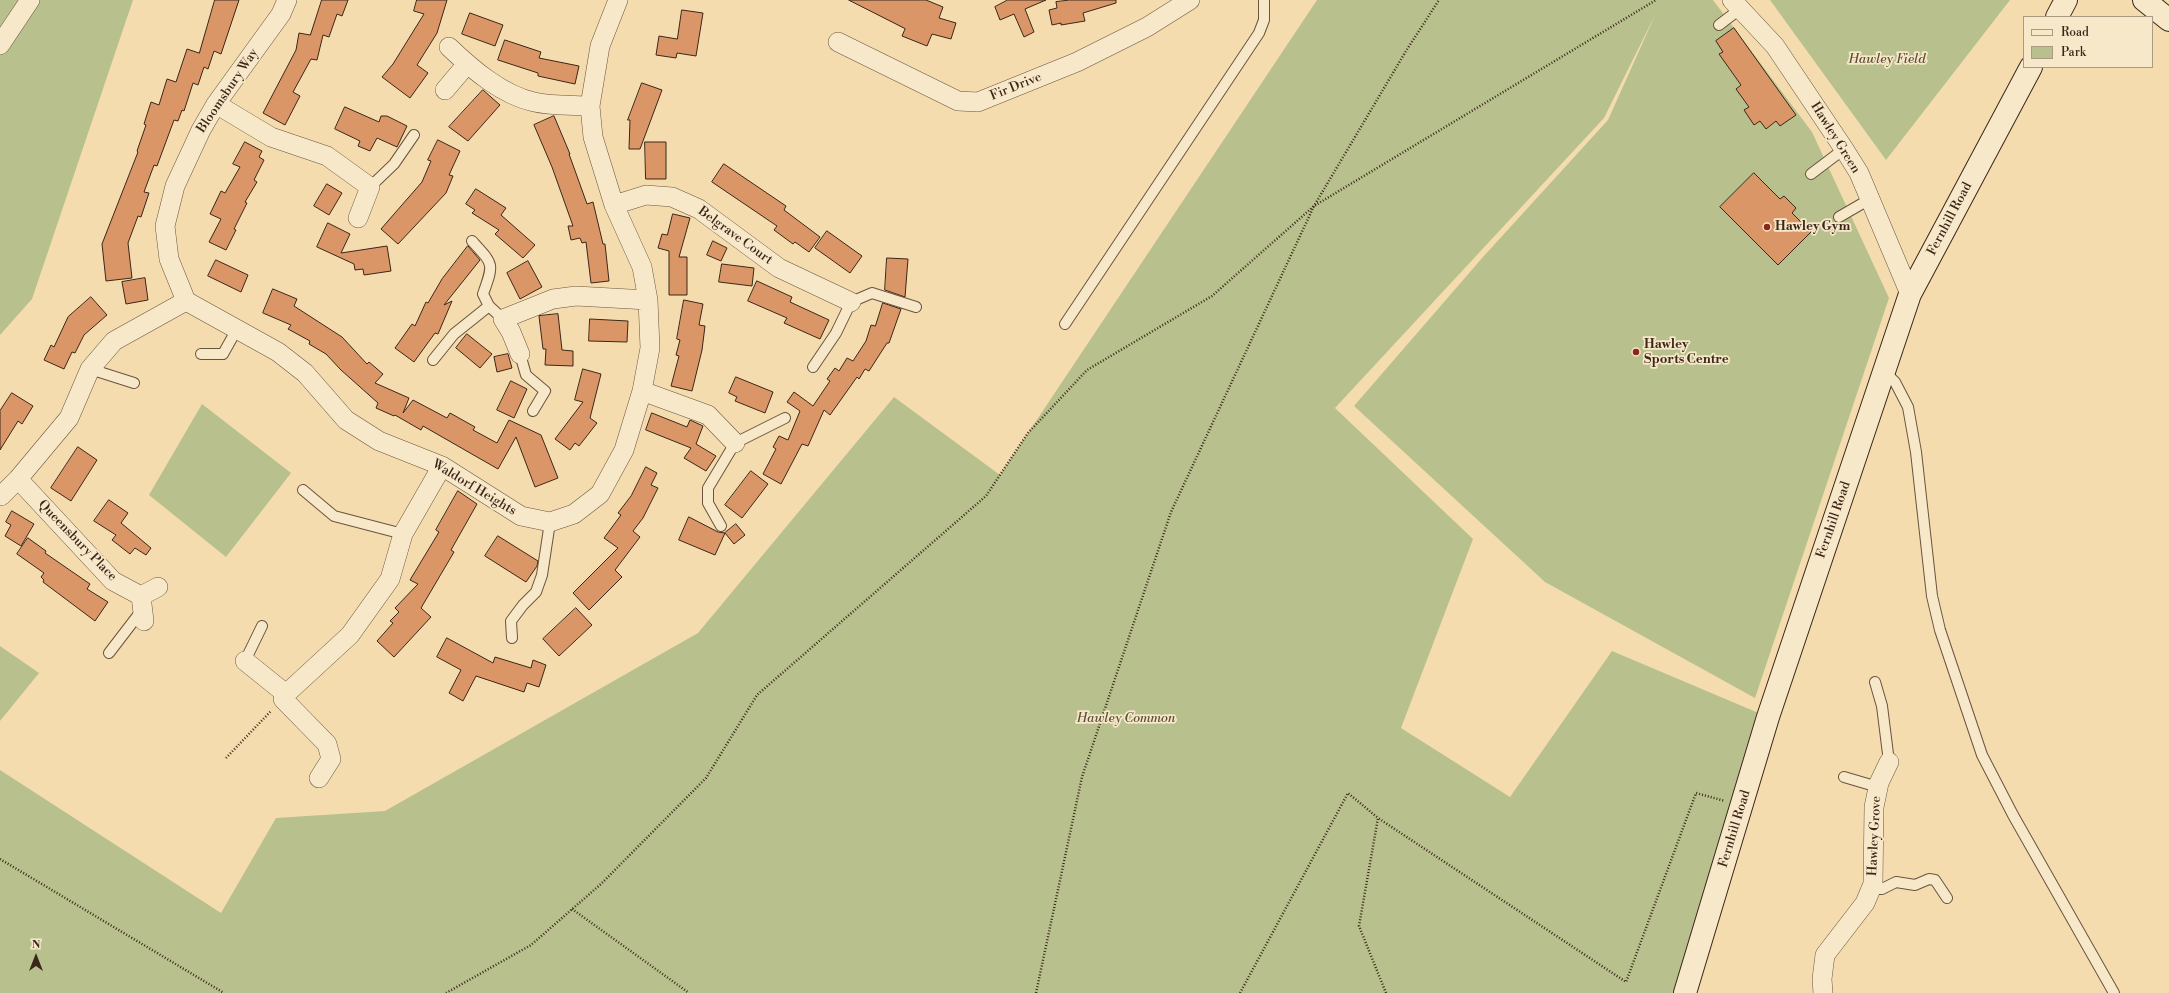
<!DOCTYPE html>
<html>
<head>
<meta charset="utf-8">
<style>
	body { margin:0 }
	#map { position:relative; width:2169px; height:993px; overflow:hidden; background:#f4dcae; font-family:"Libre Bodoni",serif }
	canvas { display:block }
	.legend { position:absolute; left:2023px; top:16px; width:130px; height:52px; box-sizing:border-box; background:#f8e8ca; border:1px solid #ac9a83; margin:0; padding:5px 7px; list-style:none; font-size:12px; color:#3b2619 }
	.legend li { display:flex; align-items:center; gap:8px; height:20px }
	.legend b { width:20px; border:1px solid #ac9a83 }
	.north { position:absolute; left:16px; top:937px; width:40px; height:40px; -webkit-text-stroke:3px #f8e8ca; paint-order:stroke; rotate:0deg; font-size:11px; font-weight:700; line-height:16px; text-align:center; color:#3b2619 }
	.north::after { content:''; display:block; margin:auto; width:14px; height:18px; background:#3b2619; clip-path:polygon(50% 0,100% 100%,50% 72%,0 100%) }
</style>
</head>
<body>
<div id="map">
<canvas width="2169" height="993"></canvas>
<ul class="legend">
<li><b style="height:5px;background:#f8e8ca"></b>Road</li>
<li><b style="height:11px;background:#b8c18d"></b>Park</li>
</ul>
<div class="north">N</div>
</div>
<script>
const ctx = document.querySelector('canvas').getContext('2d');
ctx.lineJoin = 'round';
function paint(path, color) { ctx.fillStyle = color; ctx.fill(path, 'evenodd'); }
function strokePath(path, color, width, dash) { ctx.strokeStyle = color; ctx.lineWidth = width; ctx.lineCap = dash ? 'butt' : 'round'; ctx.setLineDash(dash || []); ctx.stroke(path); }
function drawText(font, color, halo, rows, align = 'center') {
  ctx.font = font + ' "Libre Bodoni",serif'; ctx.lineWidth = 3.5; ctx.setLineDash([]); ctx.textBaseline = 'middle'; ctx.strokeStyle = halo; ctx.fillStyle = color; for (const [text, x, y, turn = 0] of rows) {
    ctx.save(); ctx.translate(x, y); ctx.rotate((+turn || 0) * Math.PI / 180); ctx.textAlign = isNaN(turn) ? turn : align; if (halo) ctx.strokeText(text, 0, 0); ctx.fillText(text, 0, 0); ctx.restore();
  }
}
const green = new Path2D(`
	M0,0H133L32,299L0,335Z
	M1317,0H1713L1812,132L1889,298L1755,698L1545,582L1354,406L1483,257L1608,120L1656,13L1604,118L1335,408L1473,539L1401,728L1510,797L1612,651L1768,717L1688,993H0V770L221,913L276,818L385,811L698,633L894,397L1000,475Z
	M1770,0H2010L1886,160Z
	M202,404L291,473L226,557L149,495Z
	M0,646L39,673L0,721Z`);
const building = new Path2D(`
	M215,0H239L221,54L214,51L208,69L204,67L198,85L193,83L184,111L182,110L178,121L174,120L157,166L154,165L144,192L149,193L141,217L138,216L128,243L132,278L106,281L102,244L138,152L137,151L146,125L144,124L151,102L159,105L167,79L176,82L187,49L199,53Z
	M322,0H348L342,16L337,14L329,37L323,35L317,60L311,59L293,92L300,96L285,125L263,113L296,50L299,33L310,35Z
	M417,0H447L437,33L417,65L428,73L410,98L382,77L393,64L424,14L414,11Z
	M849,0H926L943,7L939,18L956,23L951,39L932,34L927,46L902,36L905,29Z
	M1008,0H1046L1025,9L1034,32L1024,37L1014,14L1000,20L995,7Z
	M1070,0H1116V3L1083,13L1085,21L1061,25V23L1052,25L1049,10L1057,8L1056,2Z
	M682,10L703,13L696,56L677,53L676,58L656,55L659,36L677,39Z
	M470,13L503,25L495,46L462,34Z
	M1734,28L1796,115L1780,126L1776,121L1766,129L1760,121L1754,125L1744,110L1749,107L1736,89L1741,85L1719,54L1723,52L1716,41Z
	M505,40L541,52L539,58L579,66L575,84L538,76V73L498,60Z
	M642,83L662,90L640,149H629L630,120H628Z
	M483,90L500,105L468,141L449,127Z
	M345,107L379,122L381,116H387L407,126L397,147L377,138L370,151L358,146L360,141L335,129Z
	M554,116L570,154H569L587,204L593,202L603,244H605L609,281L591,283L586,242L582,243L580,238L571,240L568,226H573L552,167L534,125Z
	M438,140L460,151L449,175L453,176L446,193L398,244L381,229L422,182L431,161L428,160Z
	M245,142L262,151L259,157L264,160L254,180L257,182L245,202L247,203L234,229L236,230L226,250L209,242L221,219L210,214L221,191L225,193L240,167L233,164Z
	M645,142H666V179H646Z
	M724,164L786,206L784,210L820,237L809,252L795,242L793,244L774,230L777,226L712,182Z
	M1754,173L1780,199L1784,196L1796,208L1792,213L1811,232L1778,265L1720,207Z
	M327,184L342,193L329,215L314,206Z
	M476,189L506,208L501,215L535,245L523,258L495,234L499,230L472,213L475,210L466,204Z
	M673,214L690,218L679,257H687V295H669V251L658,248L662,234L667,235Z
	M328,223L350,234L341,253L387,246L391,271L364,275L363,269L355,270L354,264L317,247Z
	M827,231L862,256L850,273L815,248Z
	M713,241L727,248L721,261L707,255Z
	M468,246L480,260L444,305L452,301L438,334L435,333L414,362L395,348L412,324L415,326L426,302L428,303L442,279Z
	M887,258L908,259L905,297L885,290Z
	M216,260L248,275L241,292L208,276Z
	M528,261L542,287L520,299L507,273Z
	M722,264L754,268L752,286L719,282Z
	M145,278L148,300L126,304L122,282Z
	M757,281L792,297L790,302L829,320L820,339L784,323L787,318L748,301Z
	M273,289L297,299L294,306L342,337L367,364L369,362L383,374L375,383L409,398L403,413L413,400L447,418L450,413L475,427L473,430L497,443L509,420L541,435L558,478L535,487L516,437L498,469L423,426L421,430L395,415L394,416L376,408L378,403L341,370L326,354L309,344L310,341L288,329L291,325L263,313Z
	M91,297L107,315L84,335L75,353L72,352L64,369L44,360L51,345L54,347L68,317Z
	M684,300L703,304L699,325L705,326L702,350L692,391L671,386L679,356L676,355L680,340L677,339Z
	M883,303L901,309L889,343H887L869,371L865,369L859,379L857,377L830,415L824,410L808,446L802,444L781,484L763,474L776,449L773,447L779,436L788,440L800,411L787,402L794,392L813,406L830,381L827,379L835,368L839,371L847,358L853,361L866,341L871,325L875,326Z
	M558,314L562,350L573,351V366L545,365L546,349H543L539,316Z
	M590,319L628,321L627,342L589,341Z
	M467,334L492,354L480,368L456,348Z
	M508,354L512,368L497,372L494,357Z
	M583,369L601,374L590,418L597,423L579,446L575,443L570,450L555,439L583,402L575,400Z
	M736,377L773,392L765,413L735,401L737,397L729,393Z
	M511,381L527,389L514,418L497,410Z
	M12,393L33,406L22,424L18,421L0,450V411Z
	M652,413L687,427L690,420L703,426L696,444L716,456L706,471L684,458L691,448L646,430Z
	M78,447L97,460L71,501L51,488Z
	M646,467L657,473L651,485L658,488L643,518L633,531L640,537L615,570L622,577L589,610L573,593L618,548L604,538L621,515L618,513L631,496Z
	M751,471L768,484L742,518L725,505Z
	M458,491L477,504L451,550L454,552L421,608L431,617L394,657L377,641L393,623L390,621L399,612L395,608L418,584L410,580L439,532L436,530Z
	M109,500L128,513L121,523L151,548L146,555L135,548L130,554L112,540L116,535L94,521Z
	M12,511L34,524L21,546L5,536L11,525L6,522Z
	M689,517L718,532L725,533L715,555L679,540Z
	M736,524L745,535L734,544L725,533Z
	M498,536L538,561L537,566L526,582L485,556Z
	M28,538L46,551L45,553L90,584L87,589L108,602L95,621L43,582L44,580L41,577L44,573L17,554Z
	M576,608L592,625L559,656L543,639Z
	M447,638L493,663L495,657L531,668L533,660L546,665L539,687L527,683L524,692L476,676L463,701L449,693L461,670L437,657Z`);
const path = new Path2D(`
	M226,758L271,711
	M0,859L224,993
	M572,909L689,993
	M446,993L531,945L601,884L706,778L757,695L986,496L1028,433L1087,370L1212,296L1314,206L1656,0
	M1036,993L1082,777L1171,512L1314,206L1406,51L1439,0
	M1240,993L1348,793L1378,818
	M1386,993L1359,926L1378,818L1626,982L1696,793L1725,801`);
const lane = new Path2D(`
	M1719,25L1740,9
	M1811,174L1844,149
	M370,187L394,164L414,135
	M1839,217L1870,199
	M472,241C494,265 494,263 483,294L489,306
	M1065,324L1259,33L1264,20V0
	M201,354H223L237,329
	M520,354L526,375L545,391L533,411
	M433,360L454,334L489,306L503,319
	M813,367L836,333L851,302L872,293L916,307
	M90,369L134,383
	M1884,371L1895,382L1908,407L1916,452L1932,596L1940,630L1982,755L2013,815L2114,993
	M303,490L334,516L403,534
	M721,526L708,503V488L735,443L785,418
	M512,638L511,621L523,605L536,592L542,575L550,522
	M109,653L142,610
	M245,661L262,626
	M1875,682L1882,706L1889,762
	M1844,777L1878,787
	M1870,889H1882L1896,882L1915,885L1929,879L1935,880L1947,898`);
const street = new Path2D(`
	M1732,0L1775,46L1844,149L1859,173L1910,294
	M838,42L958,101L978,102L1077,62L1147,27L1190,0
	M0,45L30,0
	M449,47C472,69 502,95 534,102C552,106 572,105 590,106
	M445,90L467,64
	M216,104L271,137L327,156L370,187L358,218
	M614,205L646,195L672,197L699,209L779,268L851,302
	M186,301L278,352L305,373L346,420L379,441L442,466L521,516L550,522L574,514L600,494L624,450L642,391L650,348L648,300L642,267L614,205L593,137L590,106L600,46L618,0
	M186,301L169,259L165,226L175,186L201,130L216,104L281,14L287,0
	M520,354L511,332L503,319L553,299L576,296L648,300
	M642,391L708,415L735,443
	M1,496L18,479
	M141,596L113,581L18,479L69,418L90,369L114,341L186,301
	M144,621L141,596L158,587
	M245,661L286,694L350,635L390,579L403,534L442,466
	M286,694L283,699L327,744L331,759L319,778
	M1823,993L1822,979L1825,955L1865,903L1873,884L1874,807L1879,783L1889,762`);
const secondary = new Path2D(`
	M2144,0L2169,20
	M2057,17L2066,0
	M1685,993L1768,717L1910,294L2031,67`);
const markers = [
	[1767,227,4,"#8f2418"],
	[1636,352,4,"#8f2418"]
];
const parkNames = [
	["Hawley Field",1887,60],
	["Hawley Common",1126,719]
];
const streetNames = [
	["Fir Drive",1016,87,-22],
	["Bloomsbury Way",228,91,-56],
	["Hawley Green",1835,138,58],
	["Fernhill Road",1950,219,-62],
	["Belgrave Court",735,236,36],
	["Waldorf Heights",474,488,31],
	["Fernhill Road",1834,520,-71],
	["Queensbury Place",77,541,46],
	["Fernhill Road",1735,829,-73],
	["Hawley Grove",1875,836,-87]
];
const poiNames = [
	["Hawley Gym",1775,227],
	["Hawley",1644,345],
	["Sports Centre",1644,360]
];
paint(green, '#b8c18d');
paint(building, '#db9668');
strokePath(building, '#3b2619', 1);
strokePath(lane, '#69543e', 12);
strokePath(street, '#69543e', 20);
strokePath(secondary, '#3b2619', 24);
strokePath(path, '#3b2619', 2.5, [1, 2]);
strokePath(lane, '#f8e8ca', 10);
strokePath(street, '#f8e8ca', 19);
strokePath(secondary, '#f8e8ca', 22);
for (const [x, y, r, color] of markers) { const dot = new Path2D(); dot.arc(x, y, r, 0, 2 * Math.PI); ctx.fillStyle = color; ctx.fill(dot); strokePath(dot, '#f8e8ca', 1.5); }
drawText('italic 13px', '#5a4d36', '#f8e8ca', parkNames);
drawText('13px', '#3b2619', '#f8e8ca', streetNames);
drawText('bold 13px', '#3b2619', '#f8e8ca', poiNames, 'left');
</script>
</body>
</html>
